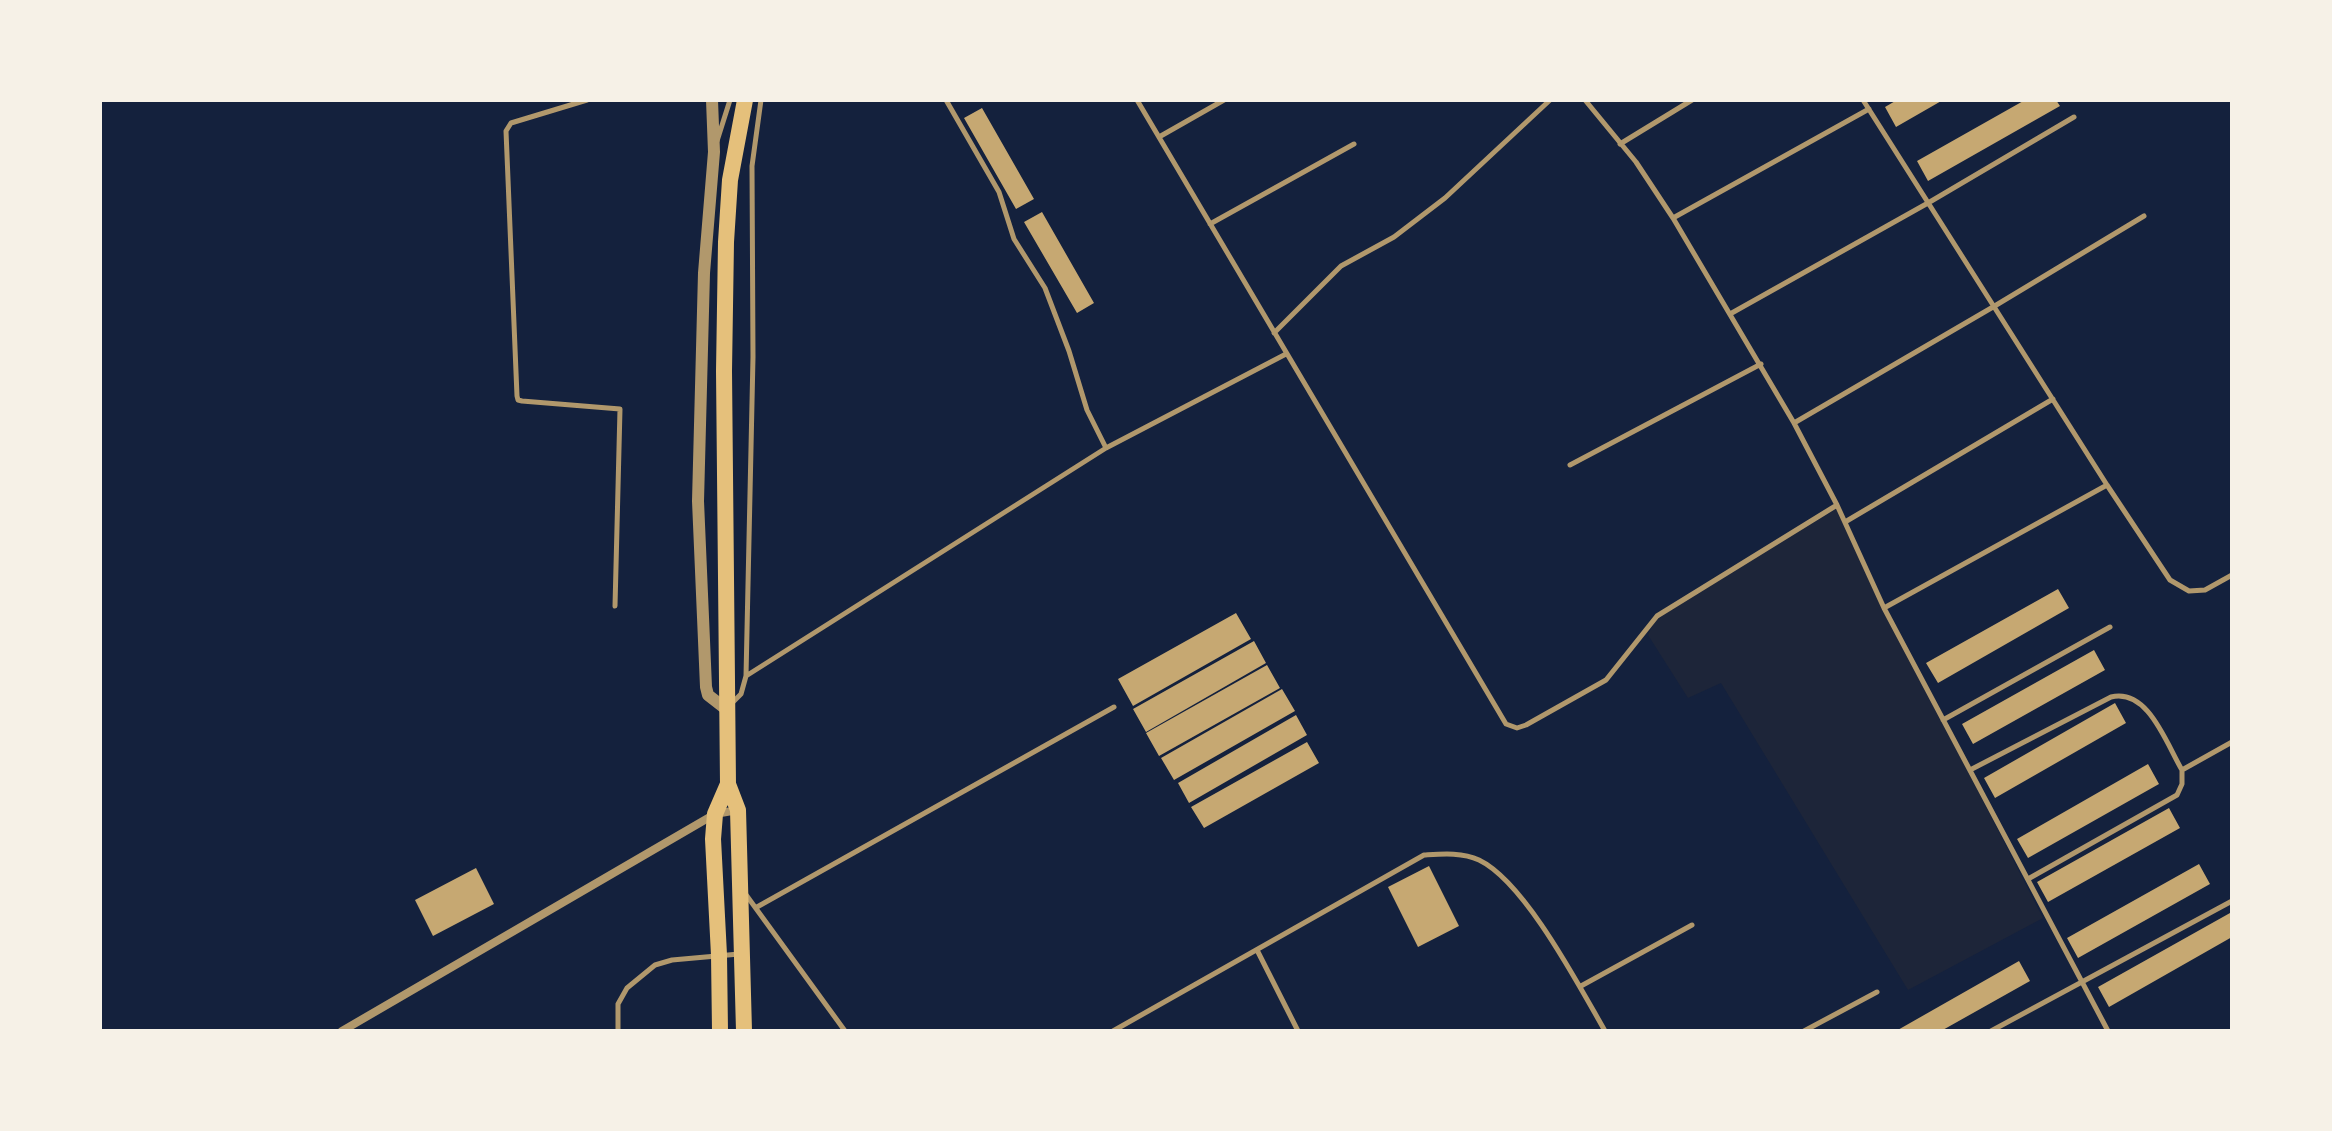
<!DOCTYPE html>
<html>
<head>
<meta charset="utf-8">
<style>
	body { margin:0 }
	#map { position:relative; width:2332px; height:1131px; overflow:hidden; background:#14213d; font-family:Rubik,sans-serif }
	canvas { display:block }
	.frame { position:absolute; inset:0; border:102px solid #f6f1e7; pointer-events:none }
</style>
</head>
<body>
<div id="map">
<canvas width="2332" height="1131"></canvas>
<div class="frame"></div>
</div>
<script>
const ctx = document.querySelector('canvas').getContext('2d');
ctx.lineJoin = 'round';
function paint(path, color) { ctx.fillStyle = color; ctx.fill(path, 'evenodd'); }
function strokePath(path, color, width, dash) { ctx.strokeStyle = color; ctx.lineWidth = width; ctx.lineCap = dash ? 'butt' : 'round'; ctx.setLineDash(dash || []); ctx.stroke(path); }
const green = new Path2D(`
	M1838,508L1884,608L2043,918L1908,990L1721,683L1688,698L1648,635L1657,616Z`);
const building = new Path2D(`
	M1897,100H1943L1896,127L1885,107Z
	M2025,100H2056L2060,106L1928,181L1917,161Z
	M982,108L1034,199L1016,209L964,118Z
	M1042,212L1094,303L1077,313L1024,222Z
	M2058,589L2069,608L1938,683L1926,663Z
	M1236,613L1251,639L1133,706L1118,679Z
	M1254,641L1266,663L1146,732L1133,709Z
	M2094,650L2105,670L1973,744L1962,724Z
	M1267,665L1280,688L1159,756L1146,733Z
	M1282,689L1295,711L1174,780L1161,758Z
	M2115,703L2126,723L1995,798L1984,778Z
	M1296,715L1307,735L1189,803L1178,783Z
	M1307,742L1319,763L1204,828L1191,807Z
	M2148,764L2159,784L2028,858L2017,839Z
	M2169,808L2180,828L2048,902L2037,882Z
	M2199,864L2210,884L2078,958L2067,938Z
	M1429,866L1459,926L1418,947L1388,887Z
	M476,868L494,904L433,936L415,900Z
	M2230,913L2232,937L2109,1007L2098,987Z
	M2019,961L2030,981L1941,1031H1896Z`);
const service = new Path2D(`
	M587,100L511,123L506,131L517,396L518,400L522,401L620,409L615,606
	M946,100L999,192L1014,239L1045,288L1069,351L1087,410L1106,448
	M1137,100L1506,724L1517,728L1526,725L1606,680L1657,616L1837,505
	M1585,100L1636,162L1673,218L1794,423L1837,505L1884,608L2108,1031
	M1863,100L2107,485
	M1159,137L1224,100
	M717,141L730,100
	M1620,144L1692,100
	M1673,218L1869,109
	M1210,224L1354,144
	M1730,314L1928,203L2074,117
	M1274,333L1341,266L1394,237L1445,198L1550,100
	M1794,423L1993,307L2144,216
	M1570,465L1761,364
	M1845,522L2053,399
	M1884,608L2107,485L2170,580L2189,591L2205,590L2232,575
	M746,676L1106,448L1286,354
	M732,703L741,694L746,676L753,357L752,166L761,100
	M1943,720L2110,627
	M1970,770L2111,697C2148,688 2166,743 2182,770
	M2028,879L2177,795L2182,784V770L2232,742
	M744,892L845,1031
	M757,907L1114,707
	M1257,950L1298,1031
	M1581,986L1692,925
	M618,1031V1004L627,988L655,965L672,960L739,954
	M1113,1031L1424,855C1441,854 1462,852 1479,860C1525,882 1579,986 1605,1031
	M1804,1031L1877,992
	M1991,1031L2232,901`);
const minor = new Path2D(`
	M342,1031L715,814L738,810`);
const tertiary = new Path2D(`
	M712,100L714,152L704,273L698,501L706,687L708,695L726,709`);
const primary = new Path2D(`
	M720,1031L719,955L713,839L715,814L728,784
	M744,1031L738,810L728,784L724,371L726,242L730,180L745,100`);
paint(green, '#1d2539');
paint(building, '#c6a872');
strokePath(service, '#b1986c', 5);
strokePath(minor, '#b1986c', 8);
strokePath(tertiary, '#b1986c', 12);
strokePath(primary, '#e5c07b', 16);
</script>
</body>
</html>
